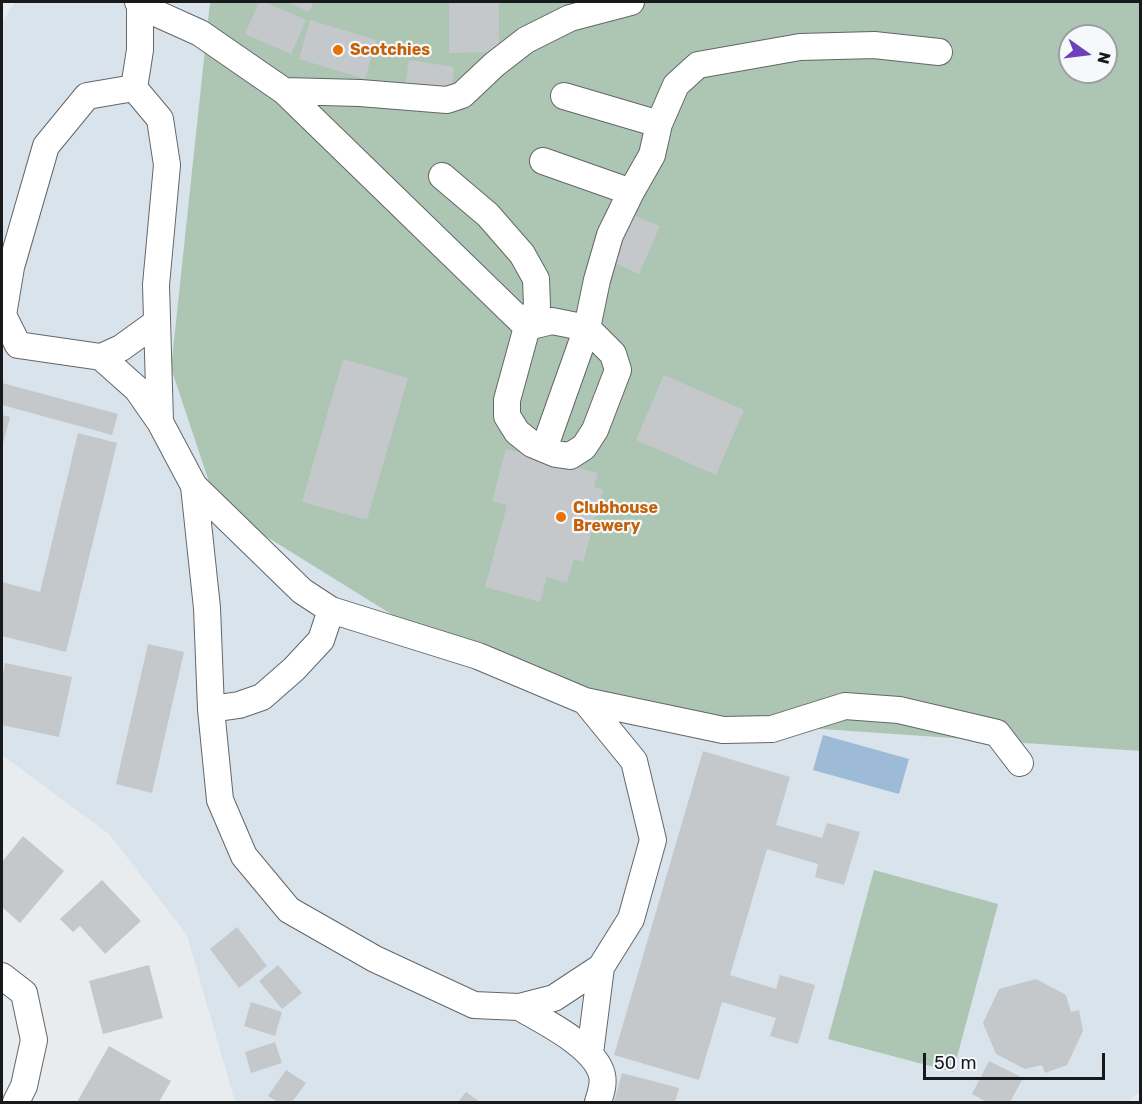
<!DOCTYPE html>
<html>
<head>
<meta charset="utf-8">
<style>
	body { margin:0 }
	#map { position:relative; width:1142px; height:1104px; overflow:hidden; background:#e8ecef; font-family:Rubik,sans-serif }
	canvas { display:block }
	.frame { position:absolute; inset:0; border:3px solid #18191a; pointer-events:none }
	.north { position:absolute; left:1058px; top:24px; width:60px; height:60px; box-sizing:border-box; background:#f5f9fc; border:2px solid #9d9fa2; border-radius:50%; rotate:104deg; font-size:16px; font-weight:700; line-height:24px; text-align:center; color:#18191a }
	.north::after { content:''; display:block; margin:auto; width:21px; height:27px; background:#6f42ba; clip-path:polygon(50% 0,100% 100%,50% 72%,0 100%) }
	.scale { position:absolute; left:923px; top:1053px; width:182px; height:27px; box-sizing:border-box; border:3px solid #18191a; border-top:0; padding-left:8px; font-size:18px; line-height:21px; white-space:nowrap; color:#18191a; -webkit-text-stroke:4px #f5f9fc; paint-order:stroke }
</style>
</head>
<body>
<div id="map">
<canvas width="1142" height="1104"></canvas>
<div class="frame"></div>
<div class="north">N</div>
<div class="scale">50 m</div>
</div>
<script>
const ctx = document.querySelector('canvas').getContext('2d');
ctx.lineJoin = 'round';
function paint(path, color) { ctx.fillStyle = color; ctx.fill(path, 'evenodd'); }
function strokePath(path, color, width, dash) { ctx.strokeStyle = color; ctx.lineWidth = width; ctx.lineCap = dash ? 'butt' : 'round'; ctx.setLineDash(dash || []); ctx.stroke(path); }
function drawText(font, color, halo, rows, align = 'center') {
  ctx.font = font + ' Rubik,sans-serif'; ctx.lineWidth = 4.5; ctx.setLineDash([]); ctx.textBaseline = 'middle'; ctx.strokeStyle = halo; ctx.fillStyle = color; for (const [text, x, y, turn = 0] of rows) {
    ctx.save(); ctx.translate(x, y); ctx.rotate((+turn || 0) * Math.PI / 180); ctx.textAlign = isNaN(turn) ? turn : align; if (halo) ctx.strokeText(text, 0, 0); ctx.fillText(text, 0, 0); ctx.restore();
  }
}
const built = new Path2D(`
	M15,2H210L171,368L691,720L1140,751V1092L1127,1102H235L187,935L109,834L2,755V23Z`);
const green = new Path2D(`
	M210,2H1140V751L691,720L441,645L217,506L171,368ZM1070,36H1106V72H1070Z
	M874,870L998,904L953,1072L828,1039Z`);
const water = new Path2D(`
	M823,735L909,759L899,794L813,770Z`);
const building = new Path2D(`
	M259,2H265L306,20L291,54L245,34Z
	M287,2H314L309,12Z
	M449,2H499V52L449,53Z
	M310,20L376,40L365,79L299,59Z
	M409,60L454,67L451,92L405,85Z
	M633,215L660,226L639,274L613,262Z
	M343,359L408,378L367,520L302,502Z
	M664,375L744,410L716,475L636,440Z
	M2,383L118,414L112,435L2,405Z
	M2,415L10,417L2,447Z
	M78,433L117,443L66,652L2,636V582L40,592Z
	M506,449L598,473L594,487L603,490L583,562L574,559L567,583L547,577L540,602L485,587L507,505L492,501Z
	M148,644L184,652L152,793L116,784Z
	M5,663L72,677L59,737L2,725V679Z
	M703,751L790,777L776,825L822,838L827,823L860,832L844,885L815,877L818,864L767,849L730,975L776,989L780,975L815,985L798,1044L770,1036L776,1018L722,1002L699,1080L614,1055Z
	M23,836L64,871L20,923L2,907V862Z
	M102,880L141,921L105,954L80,926L73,932L60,919Z
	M237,927L267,966L239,988L210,949Z
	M149,965L163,1018L103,1034L89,981Z
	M278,965L302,993L282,1009L259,981Z
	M1036,979L1066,995L1071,1012L1079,1010L1083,1031L1067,1065L1045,1073L1042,1065L1025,1069L996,1054L983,1023L999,989Z
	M251,1002L282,1012L275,1036L244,1026Z
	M275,1042L282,1063L251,1073L245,1052Z
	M109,1046L171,1081L159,1102H77Z
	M989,1061L1023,1078L1010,1102H987L972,1094Z
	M286,1070L306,1083L292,1102H278L268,1096Z
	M622,1073L679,1088L675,1102H614Z
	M466,1092L480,1102H458Z`);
const minor = new Path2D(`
	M138,2L140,6V50L134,88L160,119L167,165L156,285L160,422
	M140,6L200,33L284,91L527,327L537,306L536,279L522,254L488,215L442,176
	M134,88L87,96L46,146L11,267L3,315L18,345L101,357L121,348L157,322
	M284,91L360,93L447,100L462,95L495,64L526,40L570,18L631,2
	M564,96L659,124
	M543,161L631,192
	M552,321L587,328L613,354L618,370L595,430L584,447L570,456L556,454L532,444L517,432L507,416V400L527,327Z
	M101,357L137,389L160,422L194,486L302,591L331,610L478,656L585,701L634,761L653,840L631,919L601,967L554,998L519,1007L474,1005L375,959L289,910L244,856L220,800L211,709L207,608L194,486
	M544,449L587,328L597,280L610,235L631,192L652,155L659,124L676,85L698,65L800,47L874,45L939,52
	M585,701L723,730L772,729L845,706L899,710L997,733L1020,763
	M211,709L239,705L262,697L294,669L321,640L331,610
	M2,976L24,993L34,1040L24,1086L16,1102
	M519,1007C543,1021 595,1046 602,1075C604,1084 601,1093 598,1102
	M590,1053L601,967`);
const markers = [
	[338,50,6,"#e8710a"],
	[561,517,6,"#e8710a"]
];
const foodNames = [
	["Scotchies",350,50],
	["Clubhouse",573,508],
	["Brewery",573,526]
];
paint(built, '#d9e3ec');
paint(green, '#adc5b3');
paint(water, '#9dbad6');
paint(building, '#c4c8cb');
strokePath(minor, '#636669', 28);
strokePath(minor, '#fff', 26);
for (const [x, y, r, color] of markers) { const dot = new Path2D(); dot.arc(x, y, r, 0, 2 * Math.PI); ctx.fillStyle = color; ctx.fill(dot); strokePath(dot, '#f5f9fc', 2); }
drawText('bold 16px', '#c56008', '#f5f9fc', foodNames, 'left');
</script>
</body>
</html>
